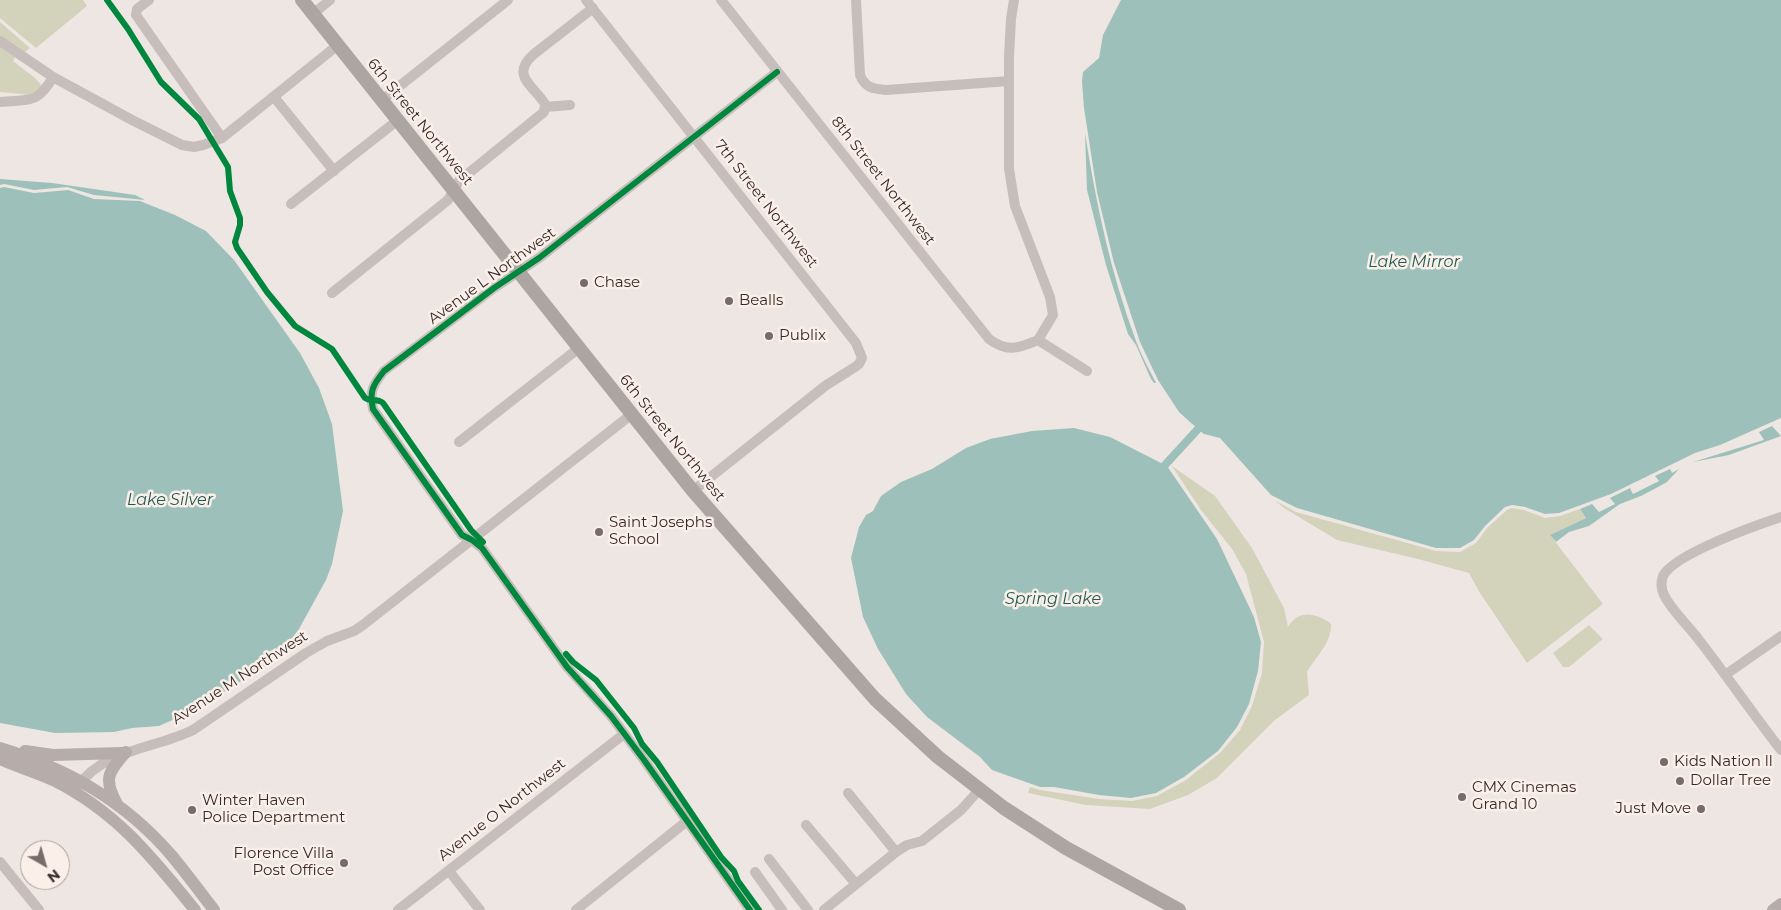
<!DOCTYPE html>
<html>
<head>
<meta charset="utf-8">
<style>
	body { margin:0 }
	#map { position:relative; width:1781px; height:910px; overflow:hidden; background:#eee6e2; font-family:Montserrat,sans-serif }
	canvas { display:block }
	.north { position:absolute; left:20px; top:840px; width:50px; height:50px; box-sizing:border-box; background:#faefe9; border:1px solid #aca09c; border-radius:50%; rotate:142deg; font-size:14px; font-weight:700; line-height:20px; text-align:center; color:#382a28 }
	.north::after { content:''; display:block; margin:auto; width:18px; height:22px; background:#786c69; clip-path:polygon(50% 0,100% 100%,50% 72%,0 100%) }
</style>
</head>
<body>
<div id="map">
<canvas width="1781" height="910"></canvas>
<div class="north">N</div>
</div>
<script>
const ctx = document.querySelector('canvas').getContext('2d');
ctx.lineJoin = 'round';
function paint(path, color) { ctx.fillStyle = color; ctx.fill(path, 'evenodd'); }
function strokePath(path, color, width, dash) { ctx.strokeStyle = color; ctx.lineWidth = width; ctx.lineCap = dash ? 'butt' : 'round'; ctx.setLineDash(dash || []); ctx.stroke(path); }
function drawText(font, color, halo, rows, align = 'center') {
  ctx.font = font + ' Montserrat,sans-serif'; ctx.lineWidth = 5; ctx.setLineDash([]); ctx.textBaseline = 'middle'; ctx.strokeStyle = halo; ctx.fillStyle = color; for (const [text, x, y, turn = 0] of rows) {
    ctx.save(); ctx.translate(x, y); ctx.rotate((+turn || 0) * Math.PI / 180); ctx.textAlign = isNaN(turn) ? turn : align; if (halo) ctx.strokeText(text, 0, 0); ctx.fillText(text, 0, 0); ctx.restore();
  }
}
const green = new Path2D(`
	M0,0H83L87,6L36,48L0,18Z
	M0,22L30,48L25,52C16,49 7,42 0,36Z
	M0,46L15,57L13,61L35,78L42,86L38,92L31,95L0,92Z
	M1172,466L1215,496L1252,548L1284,608L1288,627C1299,609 1316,613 1331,624C1332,642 1316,657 1307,672L1309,695L1275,720L1217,778L1188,795L1150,809L1086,805L1028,793L1030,787L1040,790L1099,799L1132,801L1157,796L1186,780L1220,753L1240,730L1252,706L1262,673L1264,642L1246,574L1232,549L1201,510Z
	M1274,500L1296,512L1436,551L1460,552L1476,543L1487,528L1507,510L1512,508L1524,510L1545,518L1560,516L1580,509L1586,518L1550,535L1603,604L1527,663L1480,593L1469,573L1418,559L1337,540L1284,508Z
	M1589,625L1603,639L1569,667H1563L1553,653Z`);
const water = new Path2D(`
	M1121,0H1781V418L1720,445L1695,453L1611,494L1559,513L1545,514L1525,507L1512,505L1505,507L1485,526L1474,540L1460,548H1436L1297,508L1271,495L1220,438L1204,434L1190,422L1179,412L1158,380L1140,342L1114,263L1097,192L1084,108L1082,82L1083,72L1099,58L1103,35Z
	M1085,133C1096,204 1111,274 1136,341C1141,355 1149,369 1156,383H1154L1151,379L1136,345L1128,334L1106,265L1087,190Z
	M0,179L52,183L135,195L145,200L94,195L67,187L34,190L4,184L0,185Z
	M4,187L34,193L68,190L94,199L140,201L175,215L206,231L234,260L300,353L319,388L332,424L343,511L332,564L326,580L299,629L283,650L267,665L195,710L159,726L132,728L114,732L55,733L0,723V188Z
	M1772,426L1781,436L1729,455L1693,462L1764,440L1759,432Z
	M1074,428L1110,437L1167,466L1217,539L1254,617L1261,642L1258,671L1249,704L1237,727L1218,751L1184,777L1156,793L1131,798L1099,795L1054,787H1040L992,770L980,757L927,717L906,694L878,649L863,617L851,558L859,527L866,515L873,511L881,496L901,482L932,469L966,448L990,439L1032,431Z
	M1670,469L1672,473L1679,469L1667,482L1658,487L1641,496L1620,504L1589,526L1569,532L1556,542L1550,535L1586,518L1580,509L1592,504L1599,512L1615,504L1610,498L1630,488L1633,494L1659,481L1655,476Z`);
const canal = new Path2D(`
	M1165,465L1198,429`);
const minor = new Path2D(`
	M149,0L137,9L136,15L222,138
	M586,0L856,343L862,358L859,364L855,367L825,386L693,491
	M721,0L989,339C1008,353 1018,348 1038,340
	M856,0L860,75C865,88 874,89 886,90L1009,81
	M1014,0L1011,19L1009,57V169L1015,206L1050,297L1053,315L1038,340
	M313,14L330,0
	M0,41L53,77L132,120L182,145L194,147L203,145L222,138L338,45
	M274,97L334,171
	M382,100L508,0
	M0,102C29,99 37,105 53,77
	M545,107L570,105
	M291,204L398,120
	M332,293L448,200L459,181L544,112L545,104C532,84 510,75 534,54L593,8
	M1038,340L1087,371
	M459,442L579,348
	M1781,517C1757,525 1674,554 1663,576C1661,582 1661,589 1664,595C1672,611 1688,625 1699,640C1727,676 1753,714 1781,750
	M1725,675L1781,636
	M77,787C104,749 154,749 193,730L306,653L327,641L354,631L363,625L632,414
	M848,793L896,852
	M806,825L856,884
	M769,859L808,910
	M0,862L39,910
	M449,871L480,910
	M755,872L782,910
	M398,910L624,734
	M576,910L687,821
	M750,910L644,760L611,716L567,667L482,548L472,540L462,535L373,409C369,391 373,385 384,371L494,288L539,258L777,72
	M824,910L896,852L907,845L922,841L961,810L979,790`);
const major = new Path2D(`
	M0,748C68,769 125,801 172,856C187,874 200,892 214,910
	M25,751L53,755L122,753
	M0,759C17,767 36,772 53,780C117,812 152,857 195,910
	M117,804C103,779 108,772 126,752
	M1773,910L1781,904`);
const highway = new Path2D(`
	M302,0L693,491L875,699L938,757L1004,808L1066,848L1179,910`);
const cycleway = new Path2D(`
	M107,0L128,29L161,82L199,119L228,167L230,191L240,218V225L235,242L237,248L267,292L295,326L332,349L365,398C370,402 377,398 383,403L471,530L483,542
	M566,654L573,662L596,680L634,728L642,744L657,762L721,857L734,871L738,881L759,910
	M750,910L644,760L611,716L567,667L482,548L472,540L462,535L373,409C369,391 373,385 384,371L494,288L539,258L777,72`);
const markers = [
	[584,283,5,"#786c69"],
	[729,301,5,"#786c69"],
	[769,336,5,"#786c69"],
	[599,532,5,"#786c69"],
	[1664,762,5,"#786c69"],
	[1680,781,5,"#786c69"],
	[1462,797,5,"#786c69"],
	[1701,809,5,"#786c69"],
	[192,810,5,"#786c69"],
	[344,863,5,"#786c69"]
];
const streetNames = [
	["6th Street Northwest",420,122,51],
	["8th Street Northwest",883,181,52],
	["7th Street Northwest",766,204,52],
	["Avenue L Northwest",492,276,-36],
	["6th Street Northwest",672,438,51],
	["Avenue M Northwest",240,678,-33],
	["Avenue O Northwest",502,810,-38]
];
const poiNames = [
	["Chase",594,283],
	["Bealls",739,301],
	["Publix",779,336],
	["Saint Josephs",609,523],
	["School",609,540],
	["Kids Nation ll",1674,762],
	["Dollar Tree",1690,781],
	["CMX Cinemas",1472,788],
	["Grand 10",1472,805],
	["Winter Haven",202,801],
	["Police Department",202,818],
	["Just Move",1691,809,"right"],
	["Florence Villa",334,854,"right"],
	["Post Office",334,871,"right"]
];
const waterNames = [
	["Lake Mirror",1414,262],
	["Lake Silver",170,500],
	["Spring Lake",1053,599]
];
paint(green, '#d3d3bc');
paint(water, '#9dc1ba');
strokePath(canal, '#9dc1ba', 8);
strokePath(minor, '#c7bebb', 10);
strokePath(major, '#b6acaa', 12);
strokePath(highway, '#ada5a1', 14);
strokePath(cycleway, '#00873e', 6);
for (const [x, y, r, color] of markers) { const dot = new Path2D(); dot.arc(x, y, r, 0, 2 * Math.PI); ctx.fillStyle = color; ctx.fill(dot); strokePath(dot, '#faefe9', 2); }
drawText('15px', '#382a28', '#faefe9', streetNames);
drawText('15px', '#382a28', '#faefe9', poiNames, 'left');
drawText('italic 16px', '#1c5b53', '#faefe9', waterNames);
</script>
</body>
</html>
